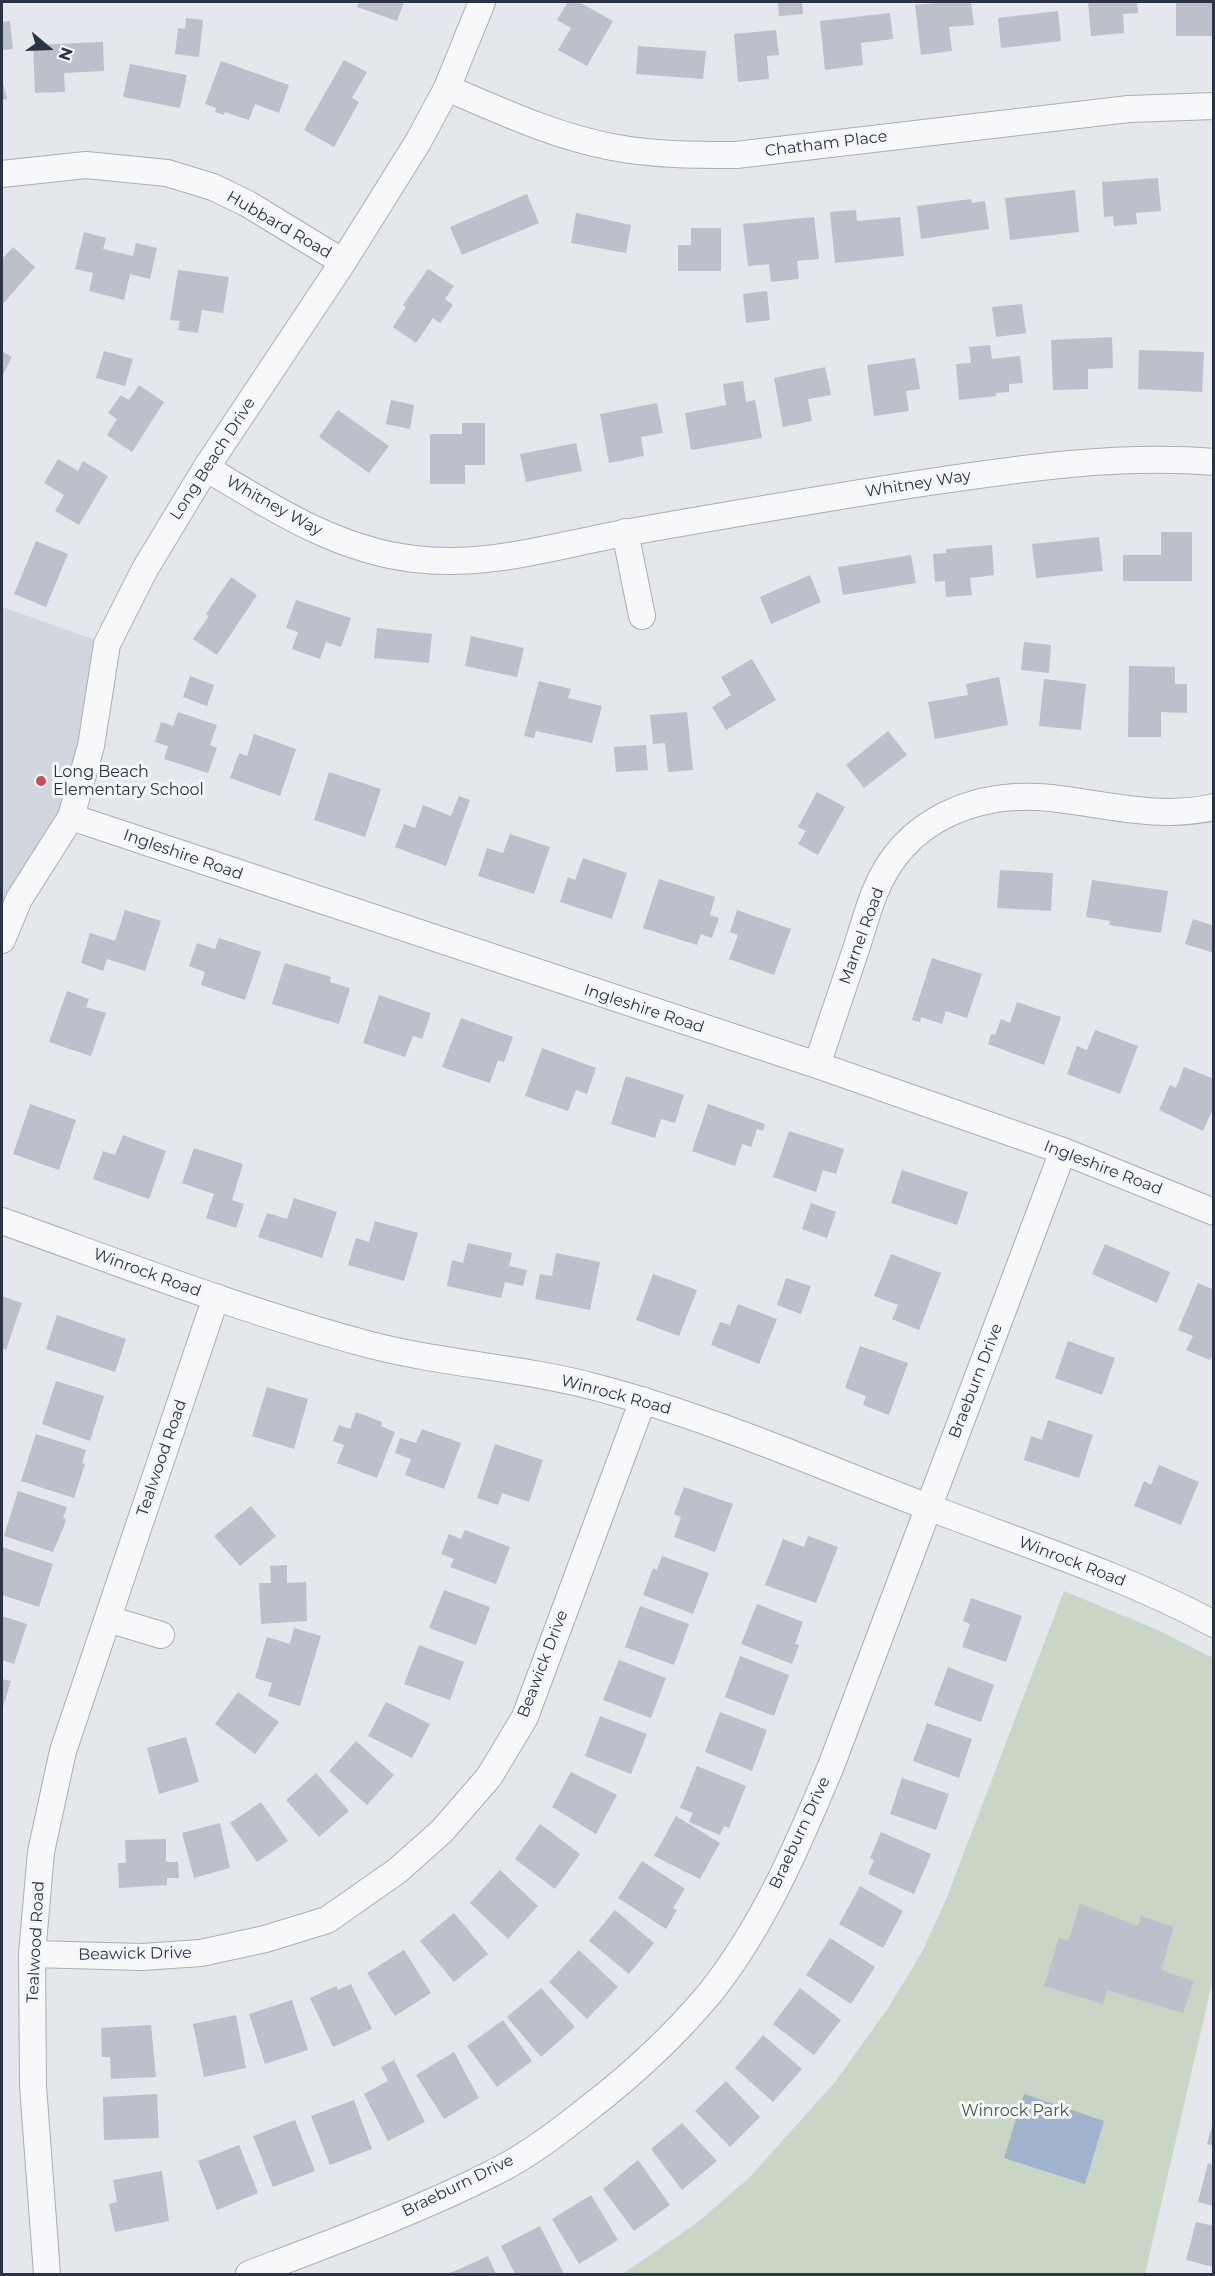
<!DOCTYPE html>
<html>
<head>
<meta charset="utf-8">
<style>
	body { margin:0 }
	#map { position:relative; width:1215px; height:2276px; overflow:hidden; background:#e4e7ec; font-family:Montserrat,sans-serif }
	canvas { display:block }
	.frame { position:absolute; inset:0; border:3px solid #2b3445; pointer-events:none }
	.north { position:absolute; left:18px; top:18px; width:60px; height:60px; -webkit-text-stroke:4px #f4f6f9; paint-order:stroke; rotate:109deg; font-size:16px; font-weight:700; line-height:24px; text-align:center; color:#2b3445 }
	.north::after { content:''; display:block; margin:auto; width:21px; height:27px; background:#2b3445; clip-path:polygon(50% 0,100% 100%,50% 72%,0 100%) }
</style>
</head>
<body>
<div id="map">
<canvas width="1215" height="2276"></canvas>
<div class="frame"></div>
<div class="north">N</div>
</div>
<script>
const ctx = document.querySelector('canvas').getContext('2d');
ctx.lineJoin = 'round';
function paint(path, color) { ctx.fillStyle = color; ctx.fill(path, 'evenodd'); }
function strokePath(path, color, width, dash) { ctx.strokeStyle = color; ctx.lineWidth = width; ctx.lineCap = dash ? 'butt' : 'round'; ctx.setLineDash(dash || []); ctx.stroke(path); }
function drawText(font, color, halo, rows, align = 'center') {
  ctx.font = font + ' Montserrat,sans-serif'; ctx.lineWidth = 6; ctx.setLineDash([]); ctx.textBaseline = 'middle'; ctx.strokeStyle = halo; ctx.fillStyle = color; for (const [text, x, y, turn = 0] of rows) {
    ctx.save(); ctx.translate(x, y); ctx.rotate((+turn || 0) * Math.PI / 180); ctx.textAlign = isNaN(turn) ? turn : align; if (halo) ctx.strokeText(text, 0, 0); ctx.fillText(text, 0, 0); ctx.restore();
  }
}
const built = new Path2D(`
	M2,607L107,644L91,746L2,940Z`);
const green = new Path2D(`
	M1064,1591L1160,1631L1213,1658V1979L1145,2274H622L694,2225L749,2178L835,2082L888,2008L921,1954L945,1902Z`);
const water = new Path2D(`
	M1024,2094L1104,2121L1085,2184L1004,2158Z`);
const building = new Path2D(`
	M359,2H404L397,21L357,7Z
	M568,2H579L613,21L587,66L558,50L571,28L557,20Z
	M778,2H802L803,14L779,16Z
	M947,2H971L974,25L949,27L952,51L921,55L915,5Z
	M1088,2H1137L1138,13L1123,14L1124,33L1091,36Z
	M1176,2H1214L1212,36H1176Z
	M1058,11L1061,41L1001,48L998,18Z
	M890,13L893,39L861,43L863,65L825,70L820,21Z
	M186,18L203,20L199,57L175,54L178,28L185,29Z
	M10,21L13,49L2,50V22Z
	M776,30L779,55L767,56L769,79L738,82L734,34Z
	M103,42L104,71L64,73L65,92L35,93L33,45Z
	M638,46L706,51L703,79L636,74Z
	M344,60L367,72L352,98L359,102L334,147L304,130Z
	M221,61L289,85L279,113L255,104L249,120L225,112L224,115L215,112L216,108L205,104Z
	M130,64L187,75L180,108L123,97Z
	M2,80L7,99L2,100Z
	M1158,178L1161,211L1136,213L1137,224L1114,226L1113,216L1104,217L1102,182Z
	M1075,190L1079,232L1010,240L1005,198Z
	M527,194L539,223L462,255L450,227Z
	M971,199L972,203L985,201L989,229L921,239L917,206Z
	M856,210L857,221L900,217L904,256L835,263L830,212Z
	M576,213L631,225L626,253L571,243Z
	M814,217L819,259L797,261L799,279L771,282L769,264L748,266L743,224Z
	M691,228H721V271H678V245H691Z
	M84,232L106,238L103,249L133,256L136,243L157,248L150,279L130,274L124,300L89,291L93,273L75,269Z
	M13,247L35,267L2,305V259Z
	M428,269L454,286L445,299L453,305L440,323L433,318L416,343L393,327L406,307L403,305Z
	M178,270L229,277L223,313L202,310L198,333L178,330L180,321L170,320Z
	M767,291L770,320L746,323L743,294Z
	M1022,304L1026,333L996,337L992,307Z
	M1112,337L1113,368L1088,369V389L1053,390L1051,340Z
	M990,345L992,359L1020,356L1023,383L1009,384V392L996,393V396L959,400L956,364L971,363L969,347Z
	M1139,350L1204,352L1202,392L1138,389Z
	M2,351L12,357L2,377Z
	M104,351L133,359L125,386L96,378Z
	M915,358L920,389L906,391L909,411L874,416L867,365Z
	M825,367L831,395L808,399L812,421L783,427L774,378Z
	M743,381L746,402L755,400L762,438L691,450L685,413L726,405L723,384Z
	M139,385L164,402L132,452L107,435L117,419L108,413L121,395L129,400Z
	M391,400L414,405L410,429L386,424Z
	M657,403L663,433L641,437L644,456L609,463L600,414Z
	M338,410L389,446L369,473L319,437Z
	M462,423H485V465H465V484H430V434H462Z
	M576,443L582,471L526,482L520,454Z
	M58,459L78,471L83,461L108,476L79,525L55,511L64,495L44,483Z
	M1161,532H1192V581H1123V555H1161Z
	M1099,537L1103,571L1036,578L1032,544Z
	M36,541L68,554L46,607L14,594Z
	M992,545L994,575L970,578L972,595L946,597L945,581L935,582L933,554L946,553V549Z
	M911,555L916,583L843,595L838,567Z
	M810,575L821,602L771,624L760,597Z
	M231,577L257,595L217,655L193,639L209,616L206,614Z
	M296,600L351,618L341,647L326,642L320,659L292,649L298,632L286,628Z
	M377,628L432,634L429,663L374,658Z
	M471,636L524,648L517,677L465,666Z
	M1024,642L1051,645L1049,673L1021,670Z
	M752,659L776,700L726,730L712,707L731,695L721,677Z
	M1129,666L1175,667V684H1187V713L1161,712V737H1128Z
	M190,676L214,685L207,706L183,697Z
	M999,677L1008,725L935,739L928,702L968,695L966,684Z
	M1044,679L1086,684L1081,730L1039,726Z
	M539,681L571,689L568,698L602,706L592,743L536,731L534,738L524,736Z
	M178,712L217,725L210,745L217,748L208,773L164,759L168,746L155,742L161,722L173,726Z
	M687,712L693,770L668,772L665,743L653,744L650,715Z
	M888,731L907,755L864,788L846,765Z
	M254,734L296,749L280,796L230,778L239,753L247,756Z
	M646,745L648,770L616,772L614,747Z
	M329,772L381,789L365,837L314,820Z
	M817,792L845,807L818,855L798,844L806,831L798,827Z
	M459,796L470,800L446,866L395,847L404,824L415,828L423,805L451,816Z
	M510,834L550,847L534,894L478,876L487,848L503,853Z
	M583,858L627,873L612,919L560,902L568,877L575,880Z
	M1000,870L1053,873L1051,911L997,908Z
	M659,879L715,897L710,915L719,918L712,938L701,934L697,945L643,928Z
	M1092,880L1168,891L1161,933L1109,925L1110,921L1086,917Z
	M125,910L161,921L145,971L107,959L103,971L81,963L90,933L115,941Z
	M737,910L791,929L774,975L729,959L738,935L730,932Z
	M1193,919L1214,926V953L1185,944Z
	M219,938L261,952L245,1000L201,985L205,972L189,966L197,943L215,949Z
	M932,958L982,974L967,1018L946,1011L942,1024L921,1017L920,1022L912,1020Z
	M285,963L331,977L330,982L350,988L339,1024L272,1004Z
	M67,991L89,999L86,1007L106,1013L91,1056L49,1042Z
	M379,995L431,1013L422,1039L413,1036L405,1057L363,1043Z
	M1017,1002L1061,1017L1044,1065L988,1044L991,1034L995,1035L1001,1019L1010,1023Z
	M461,1018L513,1037L504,1062L498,1060L490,1083L442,1067Z
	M1095,1030L1138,1046L1120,1094L1067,1074L1077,1046L1087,1050Z
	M542,1048L596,1068L587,1094L576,1090L568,1111L525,1096Z
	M1184,1067L1214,1079V1106L1203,1131L1159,1110L1170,1085L1176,1088Z
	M626,1076L684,1095L675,1123L661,1119L655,1138L611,1124Z
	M30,1104L76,1120L59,1170L13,1154Z
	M708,1104L765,1124L763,1131L757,1129L751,1147L742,1144L735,1166L692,1151Z
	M789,1131L844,1149L836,1174L823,1170L816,1192L773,1177Z
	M123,1135L166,1151L149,1199L93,1179L103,1151L115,1155Z
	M194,1148L243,1164L232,1200L244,1204L236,1228L206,1218L214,1194L182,1183Z
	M902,1170L968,1192L957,1225L891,1203Z
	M294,1198L337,1212L322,1258L258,1237L267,1213L287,1219Z
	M811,1203L836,1212L827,1238L802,1229Z
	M375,1221L418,1233L404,1281L348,1265L356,1238L369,1242Z
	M468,1243L512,1253L509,1266L527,1270L523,1286L505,1282L501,1298L447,1286L452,1260L463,1263Z
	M1105,1244L1170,1272L1157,1303L1092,1274Z
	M556,1253L600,1262L590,1310L535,1299L540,1274L552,1276Z
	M891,1254L941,1273L919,1330L892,1319L898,1305L874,1296Z
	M653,1274L697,1290L679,1336L636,1320Z
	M786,1278L811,1286L801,1314L777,1305Z
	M1198,1283L1214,1290V1352L1210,1360L1186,1350L1193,1336L1178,1330Z
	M2,1296L22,1303L6,1350L2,1348Z
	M738,1304L777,1319L759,1364L711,1345L720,1322L730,1325Z
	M57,1315L126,1339L115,1372L46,1349Z
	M1068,1341L1115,1358L1102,1395L1055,1378Z
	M860,1346L908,1363L889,1415L863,1405L866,1396L845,1388Z
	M56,1381L104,1396L90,1441L42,1424Z
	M267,1387L308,1399L294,1449L252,1436Z
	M356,1412L382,1422L381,1426L395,1432L377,1478L337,1463L344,1445L333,1441L339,1425L350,1429Z
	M1048,1420L1093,1435L1079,1478L1024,1460L1031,1436L1042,1440Z
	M422,1429L461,1443L444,1489L405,1475L411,1459L395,1453L400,1438L416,1443Z
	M36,1434L86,1450L82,1463L85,1464L74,1498L21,1481Z
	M495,1444L543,1460L529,1502L502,1493L498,1505L477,1498Z
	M1159,1465L1199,1482L1181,1525L1134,1506L1144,1481L1151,1485Z
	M684,1487L733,1504L715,1552L674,1537L681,1517L674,1514Z
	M18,1491L67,1507L63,1518L66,1519L64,1526L53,1552L4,1536Z
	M251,1506L276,1536L240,1566L214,1536Z
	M465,1530L510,1547L496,1584L450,1567L454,1559L441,1554L449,1534L461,1539Z
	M808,1536L838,1547L816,1603L765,1585L783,1539L804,1547Z
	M2,1547L53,1564L39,1607L2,1595Z
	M662,1556L709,1573L693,1614L643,1595L653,1568L657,1570Z
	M287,1565V1583L306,1582L307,1621L261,1624L259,1583H271L270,1566Z
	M444,1590L490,1607L476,1645L429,1628Z
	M971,1598L1022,1616L1006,1662L962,1647L970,1624L963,1621Z
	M757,1604L803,1622L795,1644L799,1645L792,1664L741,1644Z
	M640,1606L689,1624L674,1665L625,1647Z
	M2,1616L27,1624L14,1664L2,1660Z
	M294,1628L321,1636L300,1706L268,1696L272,1683L255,1678L267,1637L290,1644Z
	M419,1645L464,1662L450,1700L404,1684Z
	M740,1656L789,1675L774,1716L725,1697Z
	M619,1660L666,1678L651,1718L603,1700Z
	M948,1667L994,1685L981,1722L934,1705Z
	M2,1679L11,1681L2,1710Z
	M238,1692L279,1722L255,1754L215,1724Z
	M386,1702L430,1724L412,1758L368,1736Z
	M720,1712L767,1730L752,1771L705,1752Z
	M600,1716L647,1734L631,1774L585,1756Z
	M927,1723L972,1739L959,1778L913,1761Z
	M186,1737L199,1782L159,1794L147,1748Z
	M356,1741L394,1775L367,1805L329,1771Z
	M697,1766L746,1786L729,1828L724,1826L720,1835L689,1822L693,1813L680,1808Z
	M571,1772L617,1795L596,1834L552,1807Z
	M316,1773L349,1811L319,1837L286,1800Z
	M902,1778L949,1794L936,1830L890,1814Z
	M261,1802L288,1841L257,1862L230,1823Z
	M676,1816L720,1843L700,1879L654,1856Z
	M220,1823L230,1868L194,1878L182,1833Z
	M540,1824L580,1854L555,1889L515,1859Z
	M881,1832L931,1854L914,1894L868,1874L874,1860L870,1858Z
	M166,1839V1862H178L179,1878H167V1885L119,1888L118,1863H126L125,1840Z
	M642,1861L685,1889L673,1908L677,1910L666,1929L618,1898Z
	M500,1870L538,1906L508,1939L470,1903Z
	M860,1886L903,1911L883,1948L839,1924Z
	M1080,1904L1138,1926L1141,1916L1174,1927L1161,1970L1194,1981L1183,2013L1107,1990L1103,2004L1044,1986L1059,1938L1069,1940Z
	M615,1910L654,1943L629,1974L589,1941Z
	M454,1913L488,1954L454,1982L420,1941Z
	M830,1938L875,1967L851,2004L806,1975Z
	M404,1950L431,1993L395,2016L367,1973Z
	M579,1950L618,1987L587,2019L549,1982Z
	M351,1984L372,2029L333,2047L310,1998L336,1986L338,1990Z
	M541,1988L575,2027L541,2057L507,2017Z
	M800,1988L841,2020L814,2055L773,2024Z
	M292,2000L308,2050L265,2064L249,2014Z
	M236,2015L246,2068L204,2077L193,2024Z
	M503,2020L532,2061L497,2087L467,2046Z
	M151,2025L156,2077L111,2079L110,2057H102L101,2028Z
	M763,2035L802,2069L773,2102L735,2068Z
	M454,2052L479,2098L444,2119L416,2075Z
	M394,2060L425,2122L388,2141L364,2094L388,2081L381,2067Z
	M726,2081L760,2117L730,2147L695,2111Z
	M157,2094L159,2138L104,2140L103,2097Z
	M354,2100L372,2149L330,2165L311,2116Z
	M295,2120L315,2171L273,2187L253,2136Z
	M1213,2122H1214V2146L1207,2144Z
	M682,2123L717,2161L682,2190L651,2149Z
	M239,2145L258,2193L217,2210L198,2161Z
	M638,2160L670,2205L634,2231L603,2189Z
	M1208,2163L1214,2165V2206L1198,2202Z
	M162,2171L169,2221L115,2232L109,2204L117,2202L113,2180Z
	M591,2195L618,2240L579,2264L552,2219Z
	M1196,2222L1214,2226V2267L1186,2260Z
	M540,2226L564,2274H515L501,2246Z
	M488,2256L496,2274H447L457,2270Z`);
const street = new Path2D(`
	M447,88C501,111 554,136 612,147C653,155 694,155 736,155L1129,109L1214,106
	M2,174L86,165L167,173L213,187L248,204L343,262
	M206,468C271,507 336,550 414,559C490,568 556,545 630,532C727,515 825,498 923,483C1018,469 1117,454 1214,462
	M625,532L642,616
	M71,817L817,1065L1063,1151L1214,1212
	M2,940L19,899L71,817L91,746L107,644L145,569L206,468L343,262L418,142L447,88L482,2
	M817,1065C830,1027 842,990 855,952C862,932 867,911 875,892C904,819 977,790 1051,798C1105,804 1159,820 1214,807
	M2,1221C123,1264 243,1311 367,1344C442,1364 520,1367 595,1387C709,1417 818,1465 928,1507C1024,1544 1123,1575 1214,1624
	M108,1619L161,1635
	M32,1954L142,1957L201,1953L265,1939L327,1920L397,1871L442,1831L489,1777L525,1717L643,1400
	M47,2274L33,2086L32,1954L41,1852L63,1751L216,1297
	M249,2274C331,2243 416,2212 495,2172C529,2155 560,2131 589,2108C633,2074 674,2036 710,1993C764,1925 798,1845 831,1766L1063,1151`);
const markers = [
	[41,781,6,"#d1495b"]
];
const streetNames = [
	["Chatham Place",826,144,-7],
	["Hubbard Road",279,225,30],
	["Long Beach Drive",213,459,-57],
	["Whitney Way",918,484,-9],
	["Whitney Way",274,506,29],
	["Ingleshire Road",183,855,19],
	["Marnel Road",862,936,-70],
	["Ingleshire Road",644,1009,18],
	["Ingleshire Road",1103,1168,21],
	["Winrock Road",147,1273,20],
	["Braeburn Drive",976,1381,-69],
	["Winrock Road",616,1395,15],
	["Tealwood Road",162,1458,-71],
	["Winrock Road",1072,1562,21],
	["Beawick Drive",543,1664,-69],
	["Braeburn Drive",800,1833,-65],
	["Tealwood Road",36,1942,-87],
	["Beawick Drive",135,1954,-1],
	["Braeburn Drive",458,2186,-26]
];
const poiNames = [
	["Long Beach",53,772],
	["Elementary School",53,790]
];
const parkNames = [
	["Winrock Park",1015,2111]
];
paint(built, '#d2d6de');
paint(green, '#c9d6c5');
paint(water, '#9fb4cc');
paint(building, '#bbc0ca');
strokePath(street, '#a9aeb7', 28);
strokePath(street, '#f7f8fa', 26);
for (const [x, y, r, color] of markers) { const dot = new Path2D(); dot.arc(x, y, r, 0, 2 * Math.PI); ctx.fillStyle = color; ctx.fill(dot); strokePath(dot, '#f4f6f9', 2); }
drawText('16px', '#2b3445', '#f4f6f9', streetNames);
drawText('16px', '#2b3445', '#f4f6f9', poiNames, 'left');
drawText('16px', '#3f6138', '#f4f6f9', parkNames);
</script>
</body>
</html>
